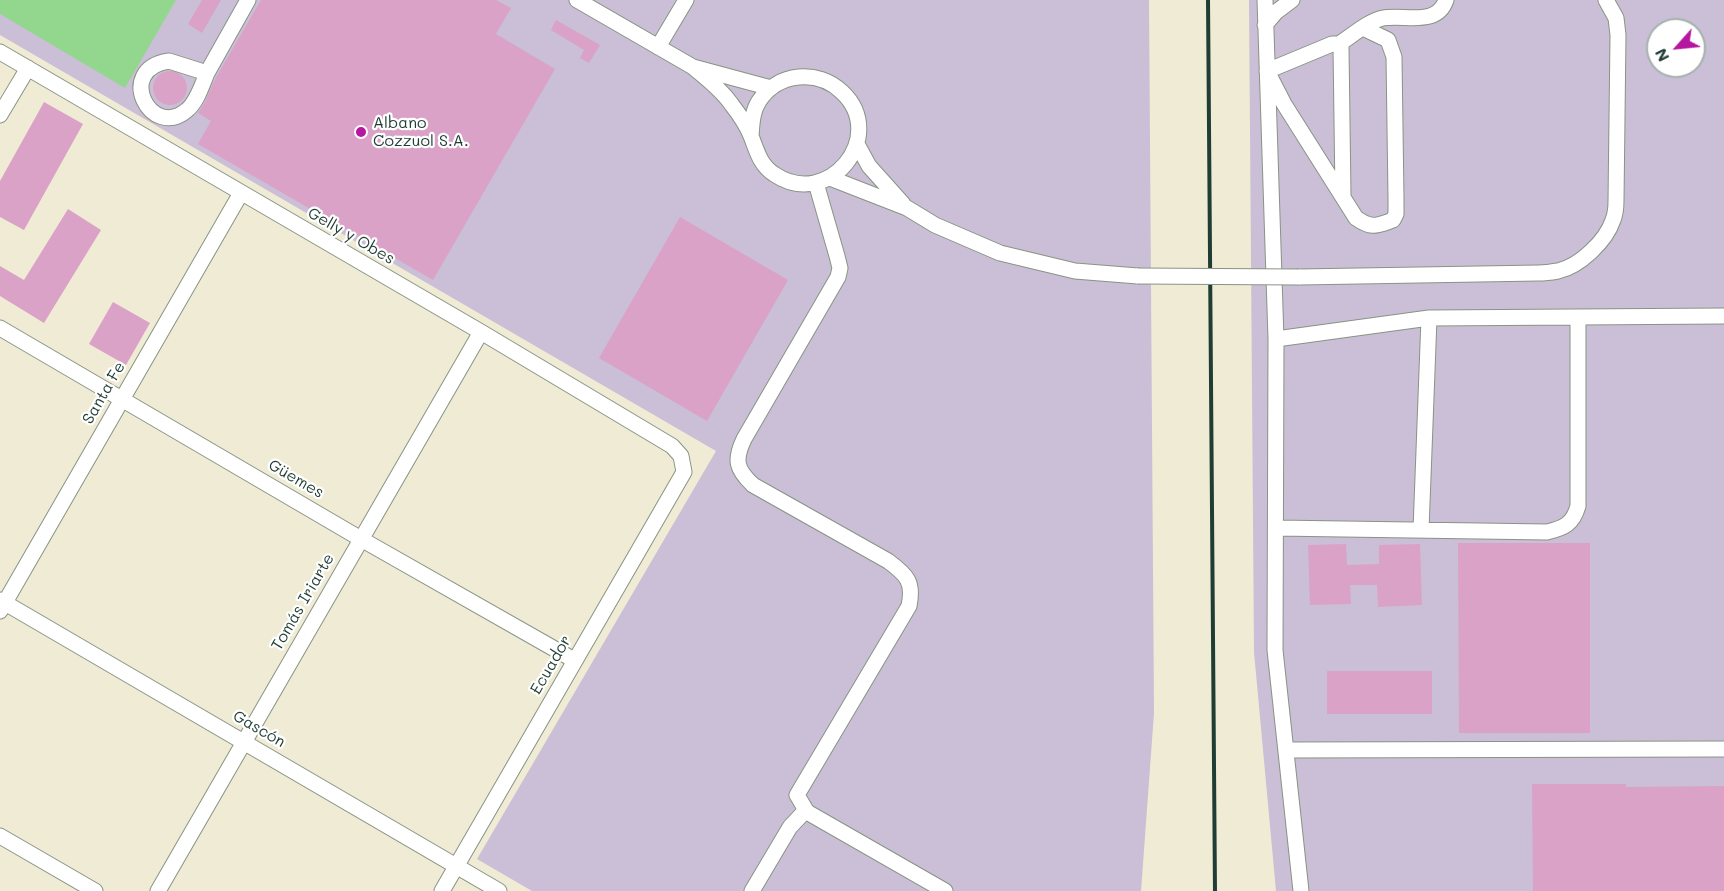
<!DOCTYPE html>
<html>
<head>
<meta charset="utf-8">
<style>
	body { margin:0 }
	#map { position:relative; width:1724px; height:891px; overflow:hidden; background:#f0ebd4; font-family:Mali,sans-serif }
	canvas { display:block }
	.north { position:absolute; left:1646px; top:18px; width:60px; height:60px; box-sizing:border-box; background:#fff; border:2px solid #a5b1ae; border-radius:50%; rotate:243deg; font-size:16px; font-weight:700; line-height:24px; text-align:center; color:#1f3d34 }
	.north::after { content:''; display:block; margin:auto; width:21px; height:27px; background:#b5179e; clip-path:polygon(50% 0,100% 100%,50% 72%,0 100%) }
</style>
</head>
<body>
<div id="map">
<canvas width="1724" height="891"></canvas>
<div class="north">N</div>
</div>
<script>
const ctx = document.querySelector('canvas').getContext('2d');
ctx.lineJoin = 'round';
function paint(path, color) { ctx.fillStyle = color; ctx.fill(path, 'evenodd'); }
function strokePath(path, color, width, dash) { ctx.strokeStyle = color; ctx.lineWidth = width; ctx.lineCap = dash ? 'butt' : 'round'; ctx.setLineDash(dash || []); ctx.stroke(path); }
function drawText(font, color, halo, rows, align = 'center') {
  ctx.font = font + ' Mali,sans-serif'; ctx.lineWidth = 4.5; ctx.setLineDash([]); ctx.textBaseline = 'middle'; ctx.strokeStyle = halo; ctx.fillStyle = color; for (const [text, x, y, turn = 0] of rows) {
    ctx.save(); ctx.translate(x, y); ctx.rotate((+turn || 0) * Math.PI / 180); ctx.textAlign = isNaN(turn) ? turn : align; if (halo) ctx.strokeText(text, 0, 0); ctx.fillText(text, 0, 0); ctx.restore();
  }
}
const industrial = new Path2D(`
	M0,0H1149L1154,713L1141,891H532L477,859L716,451L0,35Z
	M1249,0H1724V891H1276L1254,652ZM1658,30H1694V66H1658Z`);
const green = new Path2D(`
	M0,0H176L125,88L0,14Z`);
const building = new Path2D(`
	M202,0H221L202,33L188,24Z
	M261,0H496L511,8L496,34L555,69L433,280L198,144L211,121L198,113L205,102L215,79Z
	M556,20L600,45L589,63L580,58L584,50L551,30Z
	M153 88a17 17 0 1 1 34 0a17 17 0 1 1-34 0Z
	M44,102L83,124L24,230L0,217V181Z
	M68,209L101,230L44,323L0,296V266L24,280Z
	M680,217L788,280L707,421L599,358Z
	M113,302L150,323L126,365L89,344Z
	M1458,543H1590V733H1459Z
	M1346,544L1347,565L1379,564V545L1420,544L1422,605L1378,607L1377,585H1350L1351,604L1310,605L1308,545Z
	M1327,671H1432V714H1327Z
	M1532,784H1626V787L1724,786V891H1533Z`);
const minor = new Path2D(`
	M577,0L693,67
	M1265,0L1276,339L1275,650L1301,891
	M1265,25L1276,12L1292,0
	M1339,44C1352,36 1368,21 1383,18C1405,14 1437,27 1446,0
	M658,47L686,0
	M0,52L481,332L672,446L681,456L684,472L442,891
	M169,61L207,73C202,85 197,102 187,110C151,141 114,69 169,61Z
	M207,73L248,0
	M0,115L28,68
	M751,136C752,124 752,112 759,101C778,72 818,69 842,92C889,136 828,211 774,174C760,165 757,151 751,136C747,126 739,114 732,105C722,90 707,79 693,67L771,88
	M857,144L869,166L903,204
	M830,178L907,208L935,225L1000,253L1075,271L1138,276
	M816,183L837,256L840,268L838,277L744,439C734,460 736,469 753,485L888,561C907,575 914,582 909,606L797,795L807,812L945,891
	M1343,195L1341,47L1339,44H1332L1267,71L1284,104L1356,218C1372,229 1376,226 1393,220L1396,214V198L1394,57L1388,40L1363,28
	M1299,277L1539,273C1545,273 1552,272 1558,271C1580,266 1606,241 1613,220C1615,215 1616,208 1616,201L1618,35L1616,18L1606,0
	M0,328L361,539L574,660
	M1276,339L1429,318L1724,316
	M1276,528L1547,532C1564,528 1573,524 1578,506V317
	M1421,530L1429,318
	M0,600L499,891
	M0,611L241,193
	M1286,750L1724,749
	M0,836L95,891
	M158,891L481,332
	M752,891L790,827L806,810`);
const rail = new Path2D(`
	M1208,0L1215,891`);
const minorBridge = new Path2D(`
	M1138,276L1299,277`);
const markers = [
	[361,132,6,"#b5179e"]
];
const poiNames = [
	["Albano",373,123],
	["Cozzuol S.A.",373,141]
];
const streetNames = [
	["Gelly y Obes",351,236,30],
	["Santa Fe",104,393,-60],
	["Güemes",296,479,30],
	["Tomás Iriarte",303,602,-60],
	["Ecuador",551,665,-60],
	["Gascón",259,729,30]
];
paint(industrial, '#cabfd6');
paint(green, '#93d78f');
paint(building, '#daa2c7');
strokePath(minor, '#889484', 17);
strokePath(minor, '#fff', 15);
strokePath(rail, '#1f3d34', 4);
strokePath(minorBridge, '#889484', 17, []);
strokePath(minorBridge, '#fff', 15);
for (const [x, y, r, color] of markers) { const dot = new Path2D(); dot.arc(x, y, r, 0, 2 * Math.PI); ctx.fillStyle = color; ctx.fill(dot); strokePath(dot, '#fff', 2); }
drawText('16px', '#1f3d34', '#fff', poiNames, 'left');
drawText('16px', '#1f3d34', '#fff', streetNames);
</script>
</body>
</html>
